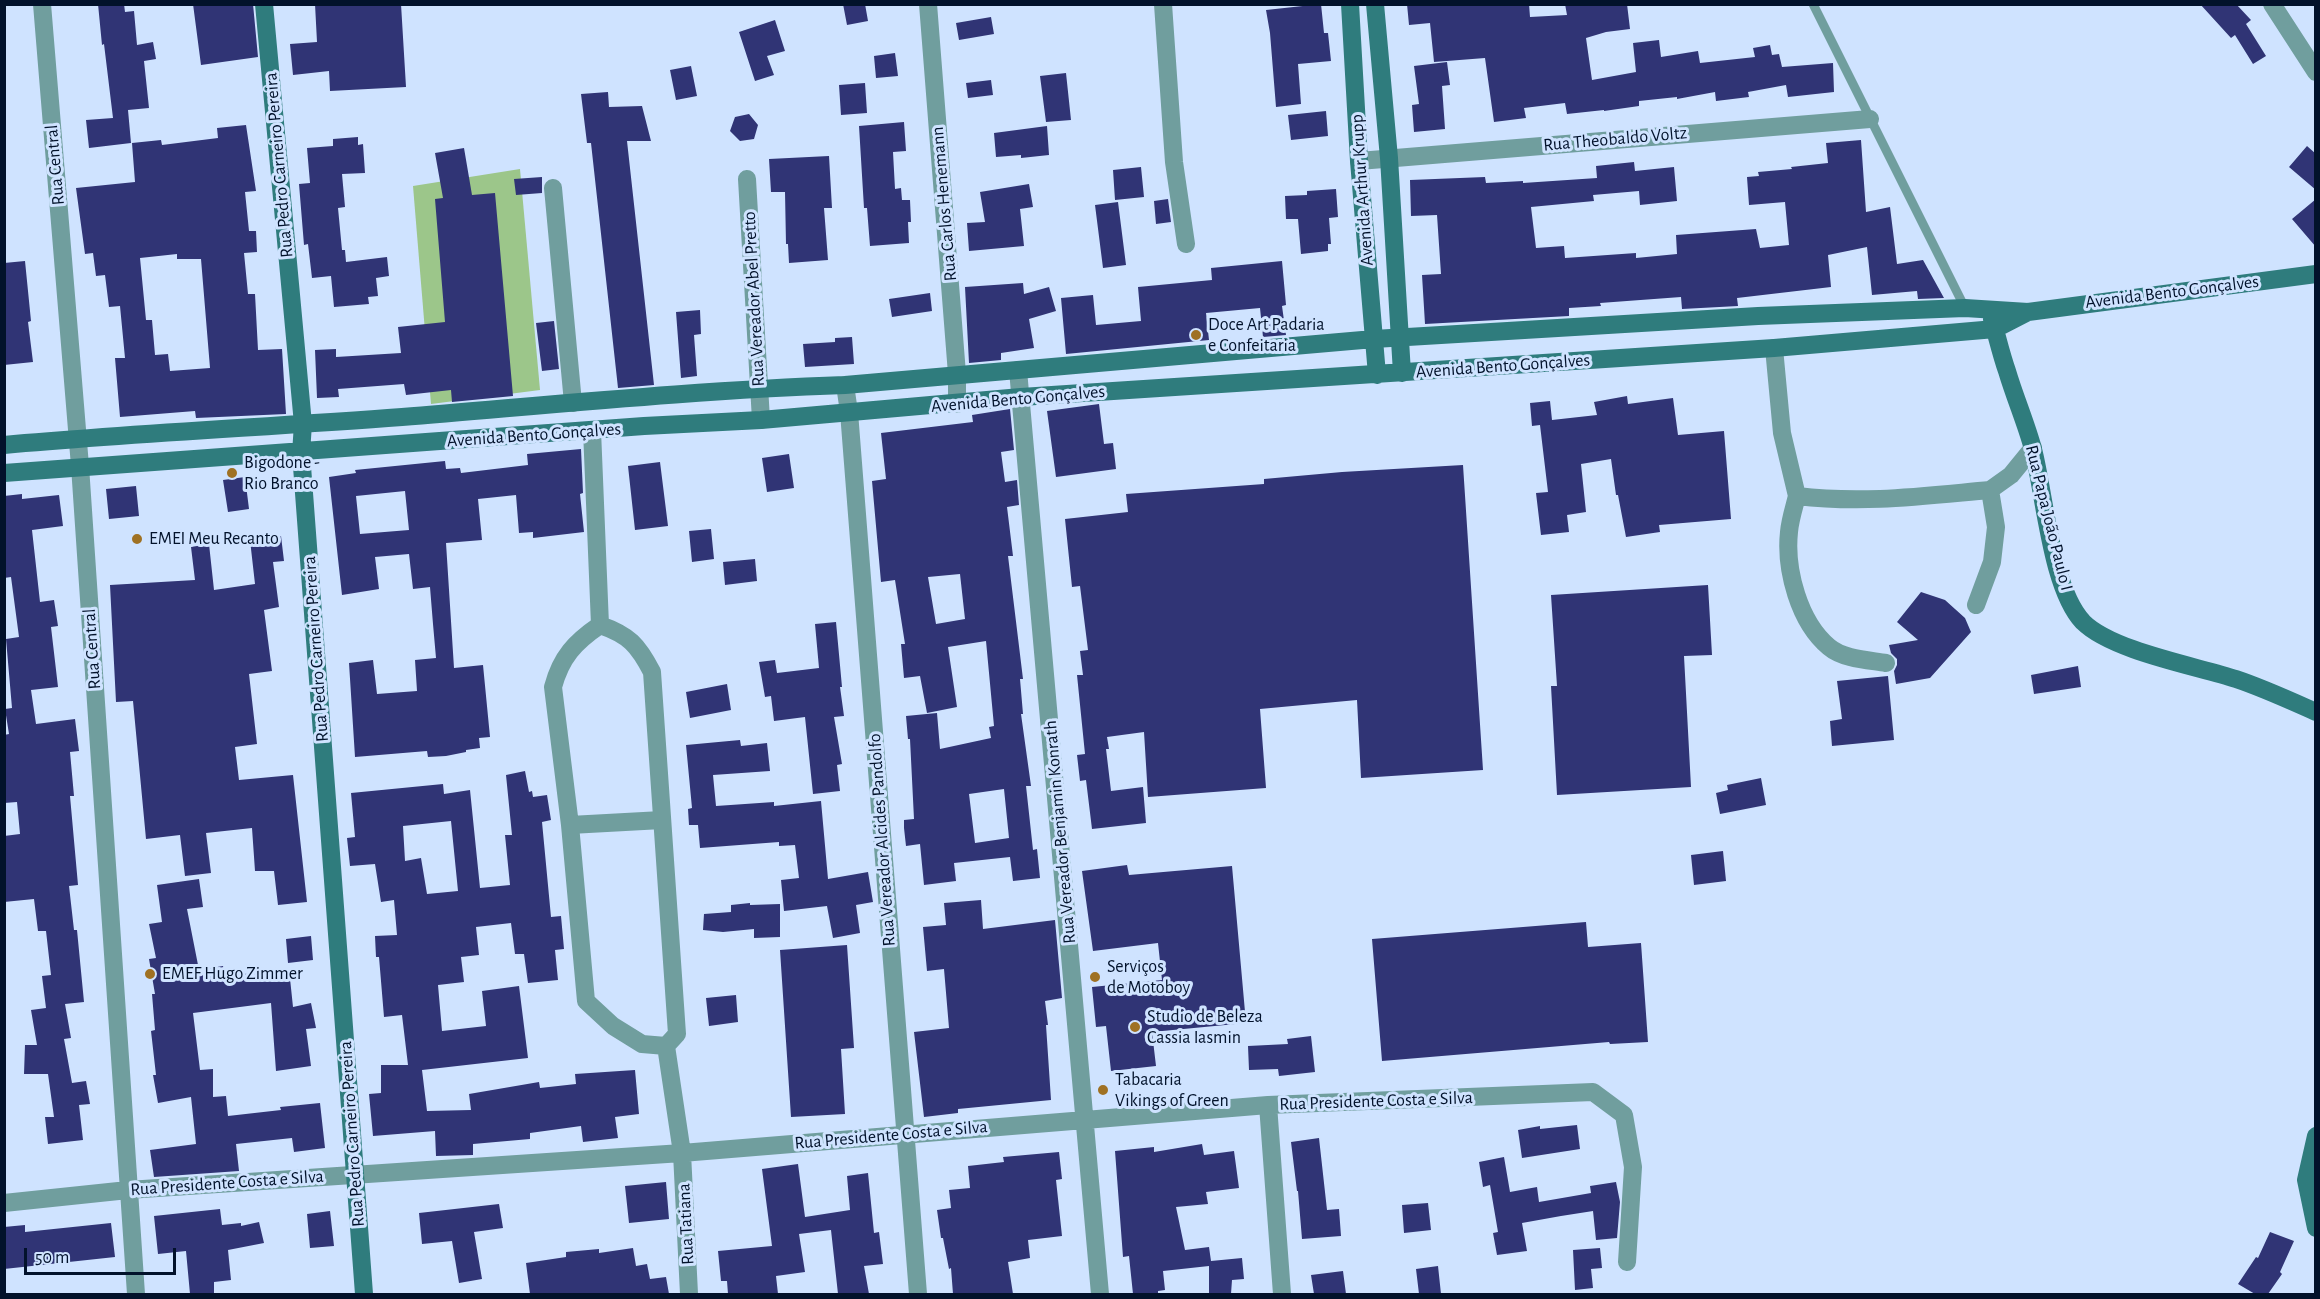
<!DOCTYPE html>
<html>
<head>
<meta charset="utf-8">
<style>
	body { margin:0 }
	#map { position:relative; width:2320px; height:1299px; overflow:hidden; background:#cfe3ff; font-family:"Alegreya Sans",sans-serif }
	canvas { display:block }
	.frame { position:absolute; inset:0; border:6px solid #02122b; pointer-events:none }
	.scale { position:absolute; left:24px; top:1248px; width:152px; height:27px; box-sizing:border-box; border:3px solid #02122b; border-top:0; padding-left:8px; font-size:18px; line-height:21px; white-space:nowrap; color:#02122b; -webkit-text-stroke:4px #cfe3ff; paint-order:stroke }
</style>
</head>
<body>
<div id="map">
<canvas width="2320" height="1299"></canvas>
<div class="frame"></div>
<div class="scale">50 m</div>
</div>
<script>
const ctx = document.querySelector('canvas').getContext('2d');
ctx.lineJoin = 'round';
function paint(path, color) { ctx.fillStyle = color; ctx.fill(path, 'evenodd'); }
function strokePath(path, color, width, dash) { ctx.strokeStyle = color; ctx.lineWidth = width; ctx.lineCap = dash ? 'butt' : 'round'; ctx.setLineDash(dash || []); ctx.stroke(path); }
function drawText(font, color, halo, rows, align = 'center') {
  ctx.font = font + ' "Alegreya Sans",sans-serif'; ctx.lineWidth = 6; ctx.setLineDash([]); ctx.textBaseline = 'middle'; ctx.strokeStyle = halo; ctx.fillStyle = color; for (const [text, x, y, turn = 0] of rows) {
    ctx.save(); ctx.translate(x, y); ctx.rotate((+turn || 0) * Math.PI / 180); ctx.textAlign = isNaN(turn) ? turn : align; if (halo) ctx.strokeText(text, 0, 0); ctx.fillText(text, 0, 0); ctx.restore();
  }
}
const green = new Path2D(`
	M520,169L540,390L431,404L413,186Z`);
const building = new Path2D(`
	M98,4H124L125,12L134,11L137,45L153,42L156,59L144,61L149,108L128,110L131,143L89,148L86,120L113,118L104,44L102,45Z
	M193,4H253L258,57L201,65Z
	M315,4H401L406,87L330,91L329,71L293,75L290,44L317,42Z
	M843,4H865L868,21L847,25Z
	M1321,4L1324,33H1328L1331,61L1298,64L1301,104L1276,107L1270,33L1266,10Z
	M1407,4H1529L1530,17L1567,15L1565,4H1627L1630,29L1606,32L1586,38L1592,80L1636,72L1633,43L1659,40L1661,57L1698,51L1700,63L1755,57L1753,48L1770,45L1772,55L1779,54L1782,67L1833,63L1834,92L1788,97L1786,85L1748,92L1749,97L1716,101L1715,92L1677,99V97L1639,101V106L1604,111V110L1567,114L1565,103L1524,108L1526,118L1494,122L1485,58L1434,62L1430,23L1409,25Z
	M2200,4H2236L2251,20L2246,24L2266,56L2253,64L2235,35L2231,38Z
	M991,17L994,34L959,40L956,23Z
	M775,20L785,51L767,56L774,75L755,81L739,32Z
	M895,53L898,76L876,78L874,56Z
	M1447,62L1450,85L1442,86L1445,129L1414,132L1412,105L1419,104L1414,66Z
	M691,66L697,96L676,100L670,70Z
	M1066,73L1071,120L1046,122L1040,76Z
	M991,80L993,95L968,98L966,83Z
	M865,83L867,113L841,115L839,85Z
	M608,92L609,107L642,106L651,141H627L654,385L618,388L591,143H587L581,94Z
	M1326,111L1328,136L1291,140L1288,115Z
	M749,114L758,125L754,139L740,141L730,131L735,117Z
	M904,122L906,151L893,152L895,189L901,188L902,200H910L911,222H908L909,243L870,246L867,208H864L859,126Z
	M246,125L256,191L245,192L249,231H256L257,252L244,253L248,294H255L258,350L282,349L286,414L196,418L195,411L120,417L115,358H125L120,306L109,307L105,275L96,276L93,253L85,254L76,188L135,182L132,143L161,140L162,145L218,138L217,128ZM177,254V259H201L210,368L170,371L168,354L155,355L152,320H146L140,258Z
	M1047,126L1049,155L1021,158V155L996,157L994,133Z
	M358,137V145L363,144L365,173L342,174L345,207L338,208L342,250H345L346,262L387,257L389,276L376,278L378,296L368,297L369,304L334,307L331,276L312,278L308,244L304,245L299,184L310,183L307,148L333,146V139Z
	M1861,140L1866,212L1890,207L1897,264L1923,260L1944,298L1918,299L1917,291L1872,295L1867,247L1828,255L1831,287L1737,298L1738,306L1682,309L1681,297L1600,303L1601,306L1569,308V316L1425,324L1422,275L1441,274L1437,215L1411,216L1410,180L1485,177L1486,183L1523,181V183L1597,178L1596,166L1634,162L1635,171L1674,167L1677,201L1640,205L1639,191L1593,195L1594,201L1531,207L1536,248L1564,246L1565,258L1636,253V258L1677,254L1676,235L1756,229L1760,248L1789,245L1785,202L1749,205L1747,177L1759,176L1758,172L1792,169L1791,167L1828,163L1826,143Z
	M2307,146L2316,154V190L2289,167Z
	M464,148L472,195L495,193L513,396L452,402L451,390L406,395L404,384L338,389L339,397L317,398L315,350L336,349V357L401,353L398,327L445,322L435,199L443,198L435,153Z
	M829,156L832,208H824L828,260L789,263L788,244H786L785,192H771L769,159Z
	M1141,167L1144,197L1115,200L1113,170Z
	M542,177V193L516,195L514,179Z
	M1029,184L1033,207L1020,209L1024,246L969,251L967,223L985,222L980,192Z
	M1336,189L1338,217L1329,218L1331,244H1328V251L1301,254L1298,219H1286L1285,196L1307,195V191Z
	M1168,199L1171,222L1156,224L1154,201Z
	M2316,199V247L2292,219Z
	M1118,202L1126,265L1103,268L1095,205Z
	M25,261L31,321L28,322L33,362L4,365V263Z
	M1282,261L1286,305L1282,306L1286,335L1263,337L1260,308L1206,313L1209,340L1066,354L1061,298L1093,295L1096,325L1141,321L1138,287L1212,280L1211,268Z
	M1023,283L1024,294L1049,287L1056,311L1029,319L1034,348L1001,353V360L969,363L965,287Z
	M930,293L932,311L892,317L889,299Z
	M700,310L701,334L694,335L697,376L681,378L676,312Z
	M554,321L559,369L542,371L536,323Z
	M852,337L854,364L805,367L803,344L835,342V338Z
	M1627,396L1628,404L1673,398L1678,435L1724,431L1731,519L1659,525L1660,532L1626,537L1618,495H1616L1611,459L1581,464L1586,512L1567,515L1569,532L1541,535L1536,493L1548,492L1540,425L1532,426L1530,403L1550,401L1552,420L1597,415L1594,402Z
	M1099,404L1104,444L1113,443L1116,469L1056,477L1047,411Z
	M1010,409L1014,450L1001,452L1005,482L1017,480L1019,505L1007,507L1013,556H1008L1023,679H1020L1023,714H1021L1031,786H1026L1033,850L1037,849L1040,878L1013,881L1010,857L954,863L956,881L924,885L920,844L906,846L904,828V820L914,819L910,739H908L906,716L937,713L940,749L991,738L989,727L994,726L986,641L948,647L957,707L927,713L920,676L904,678L901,644H905L895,580L881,582L872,481L886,479L881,433L973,422L972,415ZM960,574L965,619L936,624L928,577ZM1004,789L1009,838L975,843L969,794Z
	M581,449L583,493L580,494L584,532L533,538V532L519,533L516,495L478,499L482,540L446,543L454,668L483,665L490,737L479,738L480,748L466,750V752L446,756L428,757L427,751L355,757L349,663L373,660L377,694L417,691L415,660L436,658L433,624L430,587L413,589L409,554L375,557L379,589L342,595L329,477L356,473L355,470L445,461L446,469L460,468L461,473L528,465L527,454ZM405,491L409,530L360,534L356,496Z
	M789,454L794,488L767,492L762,458Z
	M660,462L668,526L635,530L628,466Z
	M1463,465L1483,770L1361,778L1357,700L1260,709L1266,788L1148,797L1144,732L1107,737L1109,749H1106L1111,791L1143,787L1146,823L1092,829L1086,780L1080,781L1077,755L1085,754L1077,675H1083L1080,651L1088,650L1080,586L1072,587L1065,519L1128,512L1126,494L1264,484V479L1342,472Z
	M245,477L249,509L228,512L223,480Z
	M136,486L139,516L109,519L106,489Z
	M22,494V499L59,495L63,526L32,530L40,602L54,600L58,626L51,627L58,687L31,690L36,724L75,719L79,751L70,752L74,796H70L78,885L69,886L74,930H77L84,1002L65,1004L71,1038L64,1039L72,1083L86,1081L90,1104L79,1105L83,1140L48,1144L45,1117H54L48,1074H24L25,1045H37L31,1010L46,1008L42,976L51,975L46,931H38L34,899L4,902V836L20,834L17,802L4,803V735L9,734L5,709L12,708L6,639L19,637L11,577L4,578V496Z
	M711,529L714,559L692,562L689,531Z
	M281,536L284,561L273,562L279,607L264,610L272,671L249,674L257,744L235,747L239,780L293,775L307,902L278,905L274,871H255L252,828L206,833L211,873L185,876L180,835L146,839L133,701L116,702L110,585L195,580L191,547L209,544L214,590L255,584L250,540Z
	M755,559L757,581L725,585L723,562Z
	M1708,585L1712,655L1684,656L1691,787L1557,795L1551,686H1557L1551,595Z
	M1921,592L1945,600L1965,618L1971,632L1930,678L1896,684L1894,671L1897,665V659L1891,653L1889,645L1918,640L1897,622Z
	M836,622L842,687H840L844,716L834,717L842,764L837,765L840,791L813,794L805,717L774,721L771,696L765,697L759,662L775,660L777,673L819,668L815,624Z
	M2078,666L2081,687L2034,694L2031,675Z
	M1888,676L1894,740L1832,746L1830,721L1842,719L1837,681Z
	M727,684L731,710L690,718L686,692Z
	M740,740L741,746L767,743L770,771L713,775L716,806L774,802V806L821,801L828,879L868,872L873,902L856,905L860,933L833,938L827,906L784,911L781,880L799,878L795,845L779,846V842L700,848L698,825H689L688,809L692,808L686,745Z
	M525,771L529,792L532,791L533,797L547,795L551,820L542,822L551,917L561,916L564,949L555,950L558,980L528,983L524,954H515L511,923L476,927L479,955L461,957L464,982L438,985L442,1031L486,1026L482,991L519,986L528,1058L422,1070L427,1111L471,1110L469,1094L539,1082L540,1088L576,1084L575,1074L635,1070L639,1114L615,1117L618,1138L583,1142L581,1126L530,1133V1139L473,1144V1155L436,1156L435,1131L373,1136L369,1094L381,1093V1065H408L402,1015L384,1017L379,957H376L375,936L397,935L394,900L381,902L375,864L350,866L347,838L355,837L351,793L443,784L444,794L470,790L480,888L510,885L505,835H512L506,775ZM451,821L458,891L427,894L421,858L405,861L403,826Z
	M1761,778L1766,805L1720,814L1716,793L1728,790L1727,785Z
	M1723,851L1726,881L1694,885L1691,855Z
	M1127,865L1129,875L1232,866L1246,1023L1152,1032L1156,1066L1111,1071L1106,1026L1096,1027L1092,987L1162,980L1158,943L1093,951L1082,871Z
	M199,879L203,907L187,909L199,970L223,966L225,976L289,969L293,1007L311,1003L316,1028L306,1029L311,1066L276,1071L271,1003L193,1013L200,1070L213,1069V1097L226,1096L228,1116L281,1110L280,1107L320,1103L325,1148L294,1152L292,1138L236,1144L239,1171L154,1177L150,1150L196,1144L191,1097L158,1103L153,1075H156L151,1031L155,1030L152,994H155L149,959L156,958L149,924L162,922L157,885Z
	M981,900L983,929L1055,920L1062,998L1045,1001L1048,1025H1046L1051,1100L958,1109V1113L924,1117L914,1032L949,1028L944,969L927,971L923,927L946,925L944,903Z
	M750,903V905L780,904V937L754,938V929L723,932L703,930L704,914L731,912V905Z
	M1586,922L1588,947L1641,943L1648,1042L1610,1044L1609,1042L1382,1061L1372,939Z
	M311,936L313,960L288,963L286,939Z
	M847,945L854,1048L841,1049L845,1114L791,1117L780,950Z
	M736,995L738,1022L709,1026L706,998Z
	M1311,1036L1315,1072L1279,1076L1278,1069L1249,1070L1248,1046L1288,1044L1287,1039Z
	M1577,1125L1580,1149L1522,1158L1518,1130L1540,1126V1129Z
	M1319,1138L1327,1210L1339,1209L1341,1236L1302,1239L1298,1191H1297L1291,1142Z
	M1202,1144L1204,1155L1234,1151L1239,1188L1206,1192L1208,1204L1176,1207L1185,1250L1209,1247L1211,1261L1242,1258L1244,1279L1232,1280L1231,1294H1209V1266L1163,1271L1165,1290L1158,1291V1294H1133L1129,1256L1123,1257L1115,1151L1154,1147V1152Z
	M1059,1152L1062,1179L1056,1180L1062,1236L1028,1240L1030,1258L1008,1262L1013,1294H953L951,1268L949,1269L943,1238H941L937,1210L951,1208L949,1190L970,1188L968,1166L1004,1162L1003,1157Z
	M1504,1157L1510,1192L1537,1187L1539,1202L1591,1193L1590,1186L1616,1182L1620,1202L1617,1238L1596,1240L1593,1211L1561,1216L1522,1223L1527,1251L1497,1255L1493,1233L1498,1232L1490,1185L1483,1187L1479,1162Z
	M798,1164L805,1217L850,1210L847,1176L868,1173L874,1233L879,1232L883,1264L864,1266L869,1294H838L831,1230L799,1234L805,1272L776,1276L778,1294H728L727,1281H721L718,1251L772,1246L762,1169Z
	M666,1182L669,1219L629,1223L625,1186Z
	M1428,1203L1431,1230L1404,1233L1402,1205Z
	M499,1204L503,1228L474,1232L482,1279L459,1283L452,1241L422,1244L419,1213Z
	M220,1209L222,1225L241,1223V1226L259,1222L264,1243L228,1250L231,1280L214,1282V1294H190L186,1251L158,1254L154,1216Z
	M330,1211L334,1246L310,1248L307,1214Z
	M111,1223L115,1257L4,1269V1227L25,1225V1232Z
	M2270,1232L2294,1241L2280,1272L2282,1274L2268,1294H2255L2238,1284L2256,1257L2258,1258Z
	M633,1248L636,1266L647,1264L650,1279L666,1277L669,1294H530L526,1263L566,1257V1252L599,1249V1253Z
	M1600,1248L1602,1268L1591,1269L1593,1288L1575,1290L1573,1250Z
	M1438,1266L1441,1294H1419L1416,1269Z
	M1343,1271L1346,1294H1314L1311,1275Z`);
const lane = new Path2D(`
	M1813,4L1965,308`);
const street = new Path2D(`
	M42,4L80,466L136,1294
	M928,4L957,374V404
	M1163,4L1174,162L1186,244
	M2272,4L2316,72
	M1359,161L1870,119
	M747,179L761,420
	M553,188L573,403
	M1774,348L1782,433L1797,496C1864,504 1923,496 1990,490
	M1018,370L1100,1294
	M845,385L849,412L918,1294
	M592,430L600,625C629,635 638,645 652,672L677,1034L666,1046L682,1153L689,1294
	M1797,496C1794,508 1790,520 1789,532C1785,570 1799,622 1829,647C1843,659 1868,660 1886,663
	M1976,605L1992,562L1996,527L1990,490L2011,475L2033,448
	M600,625C575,642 561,657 553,687L570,825L586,1001L613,1026L642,1044L666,1046
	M570,825L662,820
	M1268,1105L1282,1294
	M4,1203L128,1190L682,1153L1268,1105L1593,1092L1624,1115L1633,1167L1627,1262`);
const secondary = new Path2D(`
	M264,4L303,424L301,453L364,1294
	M1350,4L1359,161L1377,375
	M1375,4L1389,158L1402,373
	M1992,319C1997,336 2001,354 2007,371C2015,398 2026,423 2033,449C2045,496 2051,588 2083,622C2112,651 2196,666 2236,679C2263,688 2289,700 2316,712
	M4,445C137,433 270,427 402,417C550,405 697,390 845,385L1374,339L1758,316L1965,308L2028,312L2316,274
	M4,473L644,426L761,420L1021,397L1774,348L1995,329L2028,312
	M2316,1136L2306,1180L2316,1228`);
const markers = [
	[1196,335,6,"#9f7123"],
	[232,473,6,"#9f7123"],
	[137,539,6,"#9f7123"],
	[150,974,6,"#9f7123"],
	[1095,977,6,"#9f7123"],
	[1135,1027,6,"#9f7123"],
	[1103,1090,6,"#9f7123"]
];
const streetNames = [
	["Rua Theobaldo Voltz",1615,139,-5],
	["Rua Central",55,165,-95],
	["Rua Pedro Carneiro Pereira",279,165,-95],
	["Avenida Arthur Krupp",1362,190,-94],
	["Rua Carlos Henemann",944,204,-95],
	["Avenida Bento Gonçalves",2172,292,-7],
	["Rua Vereador Abel Pretto",754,299,-93],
	["Avenida Bento Gonçalves",1503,366,-4],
	["Avenida Bento Gonçalves",1018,399,-5],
	["Avenida Bento Gonçalves",534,435,-4],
	["Rua Papa João Paulo I",2049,518,76],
	["Rua Central",92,649,-94],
	["Rua Pedro Carneiro Pereira",316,649,-94],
	["Rua Vereador Benjamin Konrath",1060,832,-95],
	["Rua Vereador Alcides Pandolfo",882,840,-94],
	["Rua Presidente Costa e Silva",1376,1101,-2],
	["Rua Pedro Carneiro Pereira",352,1134,-94],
	["Rua Presidente Costa e Silva",891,1135,-5],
	["Rua Presidente Costa e Silva",227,1183,-4],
	["Rua Tatiana",686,1224,-93]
];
const poiNames = [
	["Doce Art Padaria",1208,325],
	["e Confeitaria",1208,346],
	["Bigodone -",244,463],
	["Rio Branco",244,484],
	["EMEI Meu Recanto",149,539],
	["Serviços",1107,967],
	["de Motoboy",1107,988],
	["EMEF Hugo Zimmer",162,974],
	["Studio de Beleza",1147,1017],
	["Cassia Iasmin",1147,1038],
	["Tabacaria",1115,1080],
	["Vikings of Green",1115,1101]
];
paint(green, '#9cc68a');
paint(building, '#303475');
strokePath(lane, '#709e9e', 9);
strokePath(street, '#709e9e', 18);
strokePath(secondary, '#2f7c7d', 18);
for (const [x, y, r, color] of markers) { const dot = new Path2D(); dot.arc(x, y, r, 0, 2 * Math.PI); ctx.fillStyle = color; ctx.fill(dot); strokePath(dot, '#cfe3ff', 2); }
drawText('18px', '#02122b', '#cfe3ff', streetNames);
drawText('18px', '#02122b', '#cfe3ff', poiNames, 'left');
</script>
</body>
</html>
